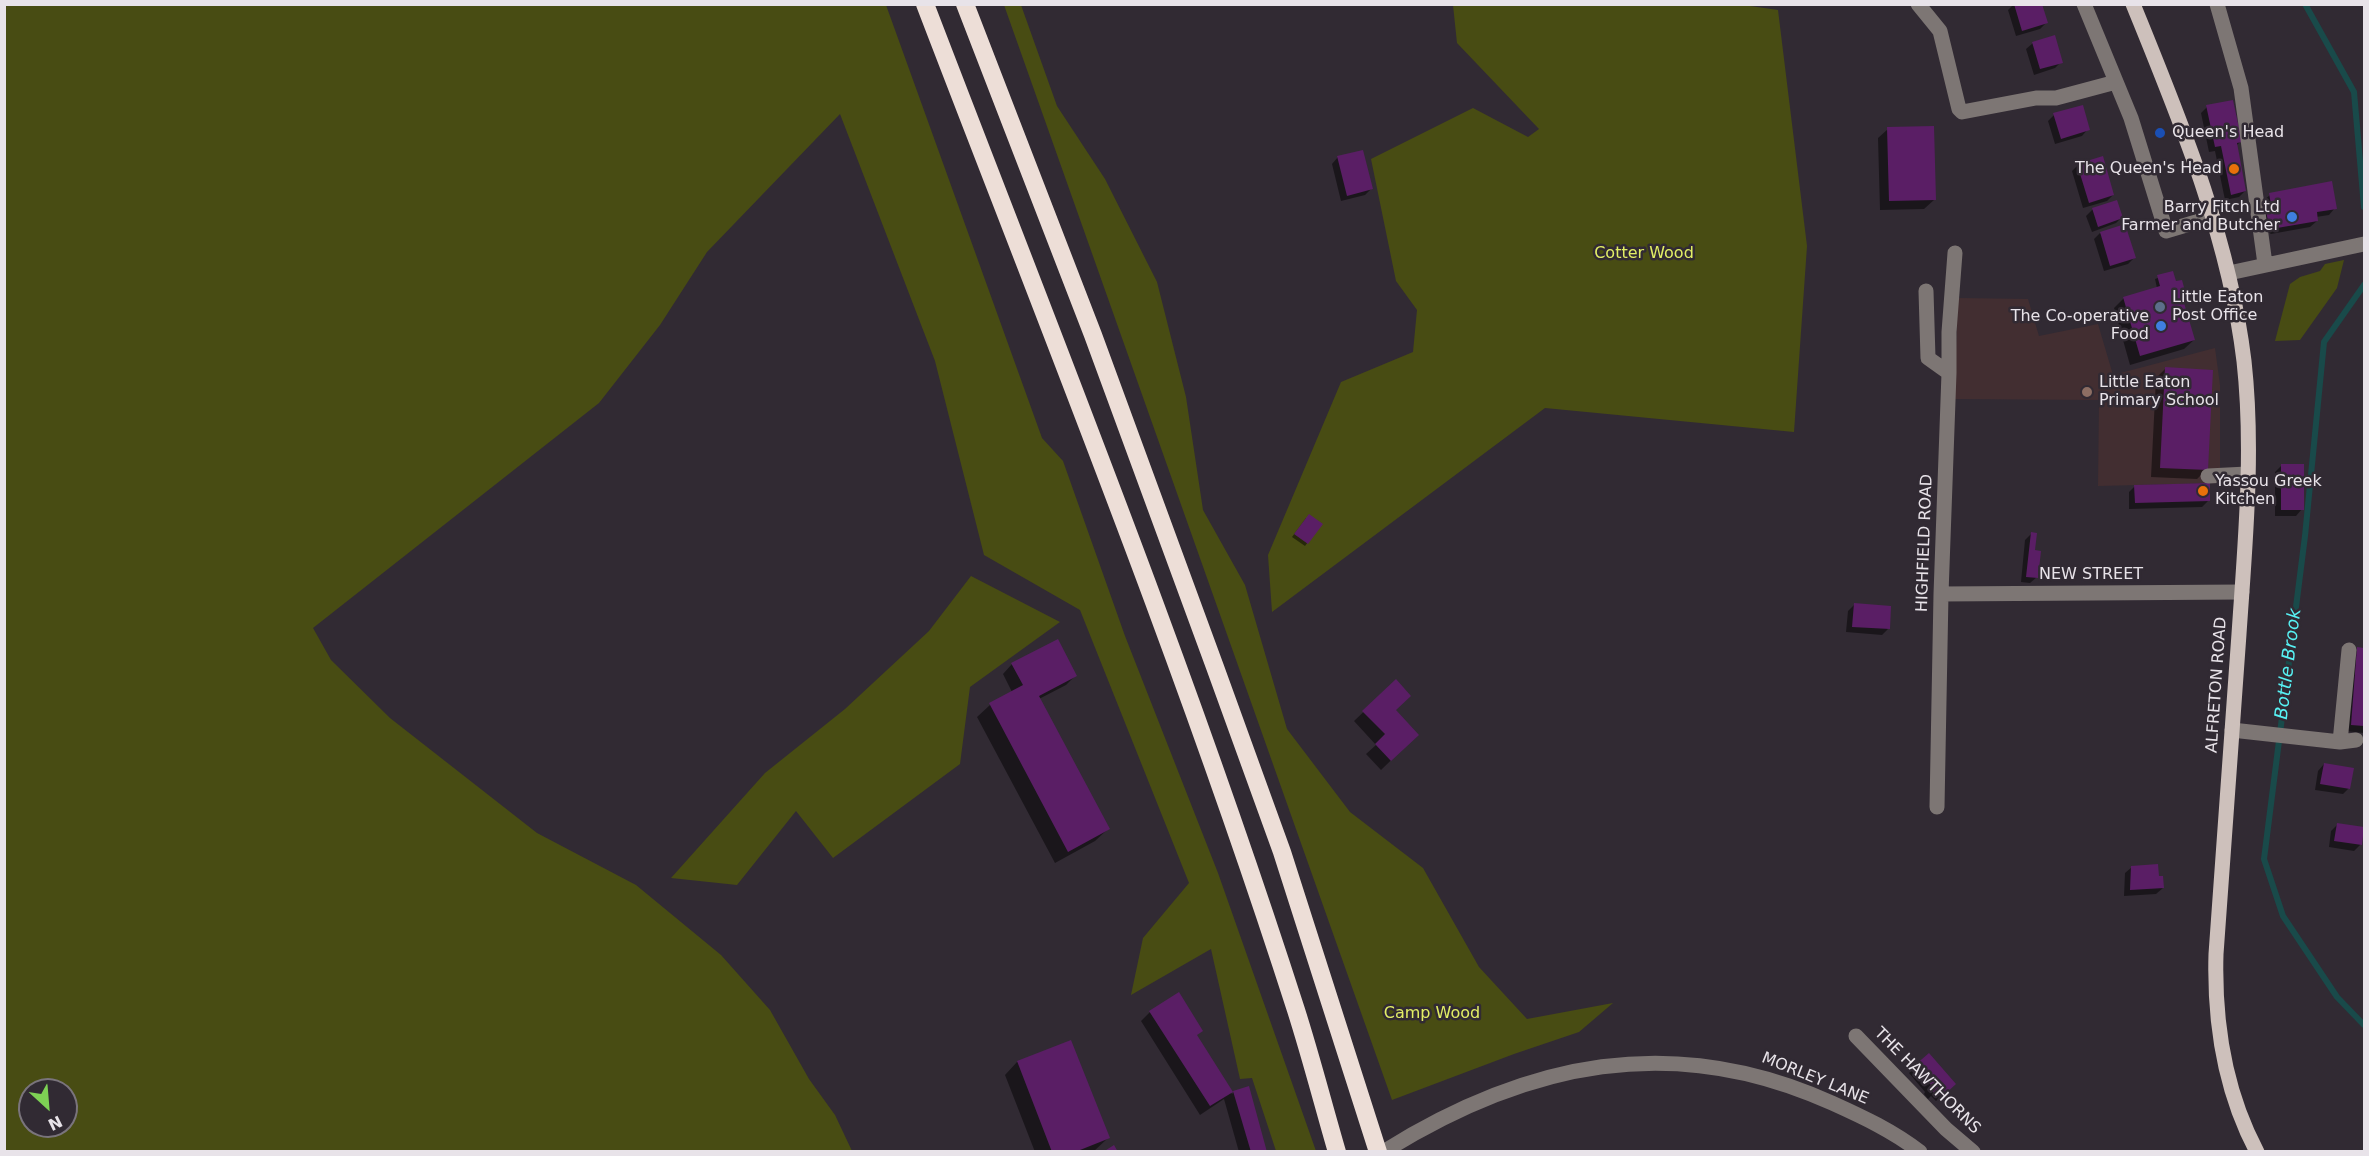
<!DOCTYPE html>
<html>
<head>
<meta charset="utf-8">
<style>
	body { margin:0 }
	#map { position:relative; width:2369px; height:1156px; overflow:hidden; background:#312a33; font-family:"DejaVu Sans",sans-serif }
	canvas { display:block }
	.frame { position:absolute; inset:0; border:6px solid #e8e3e9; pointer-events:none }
	.north { position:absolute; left:18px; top:1078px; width:60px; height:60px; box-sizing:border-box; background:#312a33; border:2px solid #7a747c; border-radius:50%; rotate:154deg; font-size:16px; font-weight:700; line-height:24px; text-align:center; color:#e8e3e9 }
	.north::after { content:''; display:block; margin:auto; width:21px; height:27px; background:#7dd154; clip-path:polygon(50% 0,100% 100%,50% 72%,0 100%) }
</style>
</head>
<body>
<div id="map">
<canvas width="2369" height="1156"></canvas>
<div class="frame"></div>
<div class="north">N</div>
</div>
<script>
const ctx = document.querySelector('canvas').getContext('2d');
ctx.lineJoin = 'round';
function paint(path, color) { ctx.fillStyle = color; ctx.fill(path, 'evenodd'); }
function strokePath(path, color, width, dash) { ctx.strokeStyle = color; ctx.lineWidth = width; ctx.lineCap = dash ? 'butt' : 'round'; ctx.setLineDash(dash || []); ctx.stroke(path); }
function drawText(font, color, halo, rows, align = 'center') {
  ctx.font = font + ' "DejaVu Sans",sans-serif'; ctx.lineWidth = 5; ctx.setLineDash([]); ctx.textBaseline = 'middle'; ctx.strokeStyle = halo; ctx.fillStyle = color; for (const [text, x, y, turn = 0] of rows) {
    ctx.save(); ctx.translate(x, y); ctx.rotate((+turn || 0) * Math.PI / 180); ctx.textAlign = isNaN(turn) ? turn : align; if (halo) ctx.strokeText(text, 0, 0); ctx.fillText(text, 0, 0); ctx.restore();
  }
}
const education = new Path2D(`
	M1958,298L2028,299L2039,336L2098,324L2113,375L2215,348L2220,385V483L2098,486L2099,400L1954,399Z`);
const green = new Path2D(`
	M1736,4L1778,10L1807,246L1794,432L1545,408L1272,612L1268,555L1341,382L1413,352L1417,310L1396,281L1371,159L1473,108L1528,137L1539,129L1457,43L1453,5Z
	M4,5H886L1042,438L1063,461L1125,636L1218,873L1316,1151H1276L1252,1078L1240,1079L1211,949L1131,995L1143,938L1189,883L1080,610L984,555L935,361L840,114L707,252L660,325L599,403L313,628L331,660L390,718L537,833L636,885L721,955L770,1010L809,1079L835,1115L852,1151H5ZM30,1090H66V1126H30Z
	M1004,5H1021L1057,106L1105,179L1157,282L1186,397L1203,510L1245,585L1287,729L1350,812L1423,868L1479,967L1527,1019L1613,1003L1579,1032L1514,1054L1392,1100Z
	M2344,260L2337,288L2300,340L2275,341L2290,284L2300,277L2320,271L2325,264Z
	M971,576L1060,622L970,687L960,764L833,858L796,811L737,885L671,878L765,773L845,709L929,631Z`);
const shadow = new Path2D(`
	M2014,4H2040L2046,23L2040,29L2016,36L2008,10Z
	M2033,43L2061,62L2055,68L2034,75L2026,49Z
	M2207,107L2240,142L2236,146L2245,191L2239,197L2225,200L2215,151L2209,152L2201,113Z
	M2054,115L2088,129L2082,136L2055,144L2048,121Z
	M1888,129L1934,200L1924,209L1880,210L1878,138Z
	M1338,157L1371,189L1365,195L1341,201L1332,164Z
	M2078,165L2113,195L2107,201L2083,208L2072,171Z
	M2270,195L2335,208L2329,215L2316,217L2317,221L2310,227L2271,234L2262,227L2260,219L2266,214L2263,201Z
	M2116,202L2122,217L2116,223L2092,232L2086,216L2092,210Z
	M2100,233L2134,258L2128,264L2104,271L2094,239Z
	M2172,273L2175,283L2184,294L2181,297L2194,340L2184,349L2130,365L2114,308L2124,298L2157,288L2155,279Z
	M2165,369L2206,470L2197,479L2151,477L2156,378Z
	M2281,466L2302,509L2296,516H2275V472Z
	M2135,486L2208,501L2202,507L2129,509V492Z
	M1306,518L1321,525L1305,546L1292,537Z
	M2031,534L2037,577L2030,583L2021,582L2025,540Z
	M1854,605L1888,629L1882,635L1846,632L1848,611Z
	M2358,649H2364V733L2345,731L2352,655Z
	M1012,664L1075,676L1066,685L1039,699L1108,829L1095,841L1055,863L977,717L990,705L1012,692L1003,674Z
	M1396,681L1394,711L1417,735L1381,770L1366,754L1376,745L1354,721Z
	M2324,764L2349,788L2343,794L2315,790L2318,771Z
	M2337,825L2361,844L2354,851L2329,847L2331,831Z
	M2132,867L2158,878L2163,888L2156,894L2124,896L2125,873Z
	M1150,1012L1196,1036L1232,1094L1234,1092L1266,1152H1239L1224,1099L1200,1115L1141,1021Z
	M1071,1042L1108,1138L1093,1152H1035L1005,1075L1017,1062Z
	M1915,1067L1947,1090L1936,1101L1931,1096L1928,1099L1924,1094L1925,1092L1909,1073Z`);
const stream = new Path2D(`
	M2305,4L2354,92L2364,207
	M2364,285L2324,342L2305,536L2264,859L2283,916L2337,997L2364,1025`);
const building = new Path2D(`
	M2014,4H2042L2048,23L2022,31Z
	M2055,35L2063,63L2040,69L2032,42Z
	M2233,100L2242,142L2237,143L2246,191L2231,195L2221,146L2215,147L2206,105Z
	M2083,105L2090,130L2061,139L2053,113Z
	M1934,126L1936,200L1889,201L1887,127Z
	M1363,150L1373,189L1347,196L1337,156Z
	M2103,156L2114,195L2089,203L2077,164Z
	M2332,181L2337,209L2317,212L2318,221L2277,228L2268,221L2266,211H2272L2269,193Z
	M2117,200L2123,218L2098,227L2092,208Z
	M2125,224L2136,258L2110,266L2100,232Z
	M2173,271L2176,281L2182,280L2186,295L2182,296L2195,340L2140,356L2123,297L2160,286L2157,275Z
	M2165,367L2213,370L2208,470L2160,468Z
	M2281,464H2304V510H2281Z
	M2210,483V501L2135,503L2134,485Z
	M1309,514L1323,524L1308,544L1294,534Z
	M2031,532L2037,533L2035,550L2041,551L2038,578L2026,577Z
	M1854,603L1891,606L1890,629L1852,627Z
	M1058,639L1077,676L1039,696L1110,829L1068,852L989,703L1023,685L1011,663Z
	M2357,647L2364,648V726L2351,725Z
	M1396,679L1411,696L1396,710L1419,735L1391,761L1375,744L1385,734L1362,711Z
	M2324,763L2354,768L2350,789L2320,784Z
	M2337,823L2364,827L2362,845L2334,841Z
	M2158,864L2159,876H2163L2164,888L2130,890L2131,866Z
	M1179,992L1203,1031L1197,1035L1233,1092L1210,1106L1149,1011Z
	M1071,1040L1110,1138L1075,1152H1052L1017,1061Z
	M1929,1053L1956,1084L1943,1096L1938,1091L1935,1094L1929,1087L1931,1085L1914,1066Z
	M1249,1086L1267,1152H1251L1233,1091Z
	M1114,1145L1118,1152H1103Z`);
const minor = new Path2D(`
	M1918,4L1940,31L1959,109L1962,112L2036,98H2056L2116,82
	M2084,4L2131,118L2166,231L2213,217
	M2217,4L2241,88L2265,264
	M2229,273L2364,244
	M1926,291L1928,358L1949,373L1941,594L1937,807
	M1949,373V332L1955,253
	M2208,476L2247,474
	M1941,594L2242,592
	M2232,730L2340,742L2356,740
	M2340,742L2349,650
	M1856,1036L1946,1129L1973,1152
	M1383,1152C1527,1062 1673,1031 1832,1103C1863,1117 1893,1131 1920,1152`);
const major = new Path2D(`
	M2133,4C2180,120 2229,236 2244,361C2254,451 2245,544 2239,634C2231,740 2224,847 2216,954C2214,1023 2224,1090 2257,1152`);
const highway = new Path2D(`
	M925,4C1053,338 1187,670 1296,1010C1311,1057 1323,1104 1337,1152
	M965,4L1093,335L1215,667L1282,852L1378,1152`);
const markers = [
	[2160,133,6,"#1a4fb4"],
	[2234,169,6,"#e8710a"],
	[2292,217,6,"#3f7fe0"],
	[2160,307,6,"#5c6f8a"],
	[2161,326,6,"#3f7fe0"],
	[2087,392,6,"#8d6e63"],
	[2203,491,6,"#e8710a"]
];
const poiNames = [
	["Queen's Head",2172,133],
	["The Queen's Head",2222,169,"right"],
	["Barry Fitch Ltd",2280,208,"right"],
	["Farmer and Butcher",2280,226,"right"],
	["Little Eaton",2172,298],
	["Post Office",2172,316],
	["The Co-operative",2149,317,"right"],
	["Food",2149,335,"right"],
	["Little Eaton",2099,383],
	["Primary School",2099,401],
	["Yassou Greek",2215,482],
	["Kitchen",2215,500]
];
const parkNames = [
	["Cotter Wood",1644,254],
	["Camp Wood",1432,1014]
];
const streetNames = [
	["HIGHFIELD ROAD",1925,543,-88],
	["NEW STREET",2091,575],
	["ALFRETON ROAD",2217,685,-86],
	["MORLEY LANE",1815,1079,22],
	["THE HAWTHORNS",1927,1081,45]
];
const waterNames = [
	["Bottle Brook",2289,664,-83]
];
paint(education, '#422e31');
paint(green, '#484c13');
paint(shadow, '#0007');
strokePath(stream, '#194a4a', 6);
paint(building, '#5a1e65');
strokePath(minor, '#7d7674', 15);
strokePath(major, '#cdc0bb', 15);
strokePath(highway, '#edded7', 18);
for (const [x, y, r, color] of markers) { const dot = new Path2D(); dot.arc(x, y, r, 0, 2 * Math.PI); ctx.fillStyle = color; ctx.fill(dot); strokePath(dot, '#312a33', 2); }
drawText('16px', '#e8e3e9', '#312a33', poiNames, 'left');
drawText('16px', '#e2ee65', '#312a33', parkNames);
drawText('16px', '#e8e3e9', '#312a33', streetNames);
drawText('italic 18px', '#57f1f3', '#312a33', waterNames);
</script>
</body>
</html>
